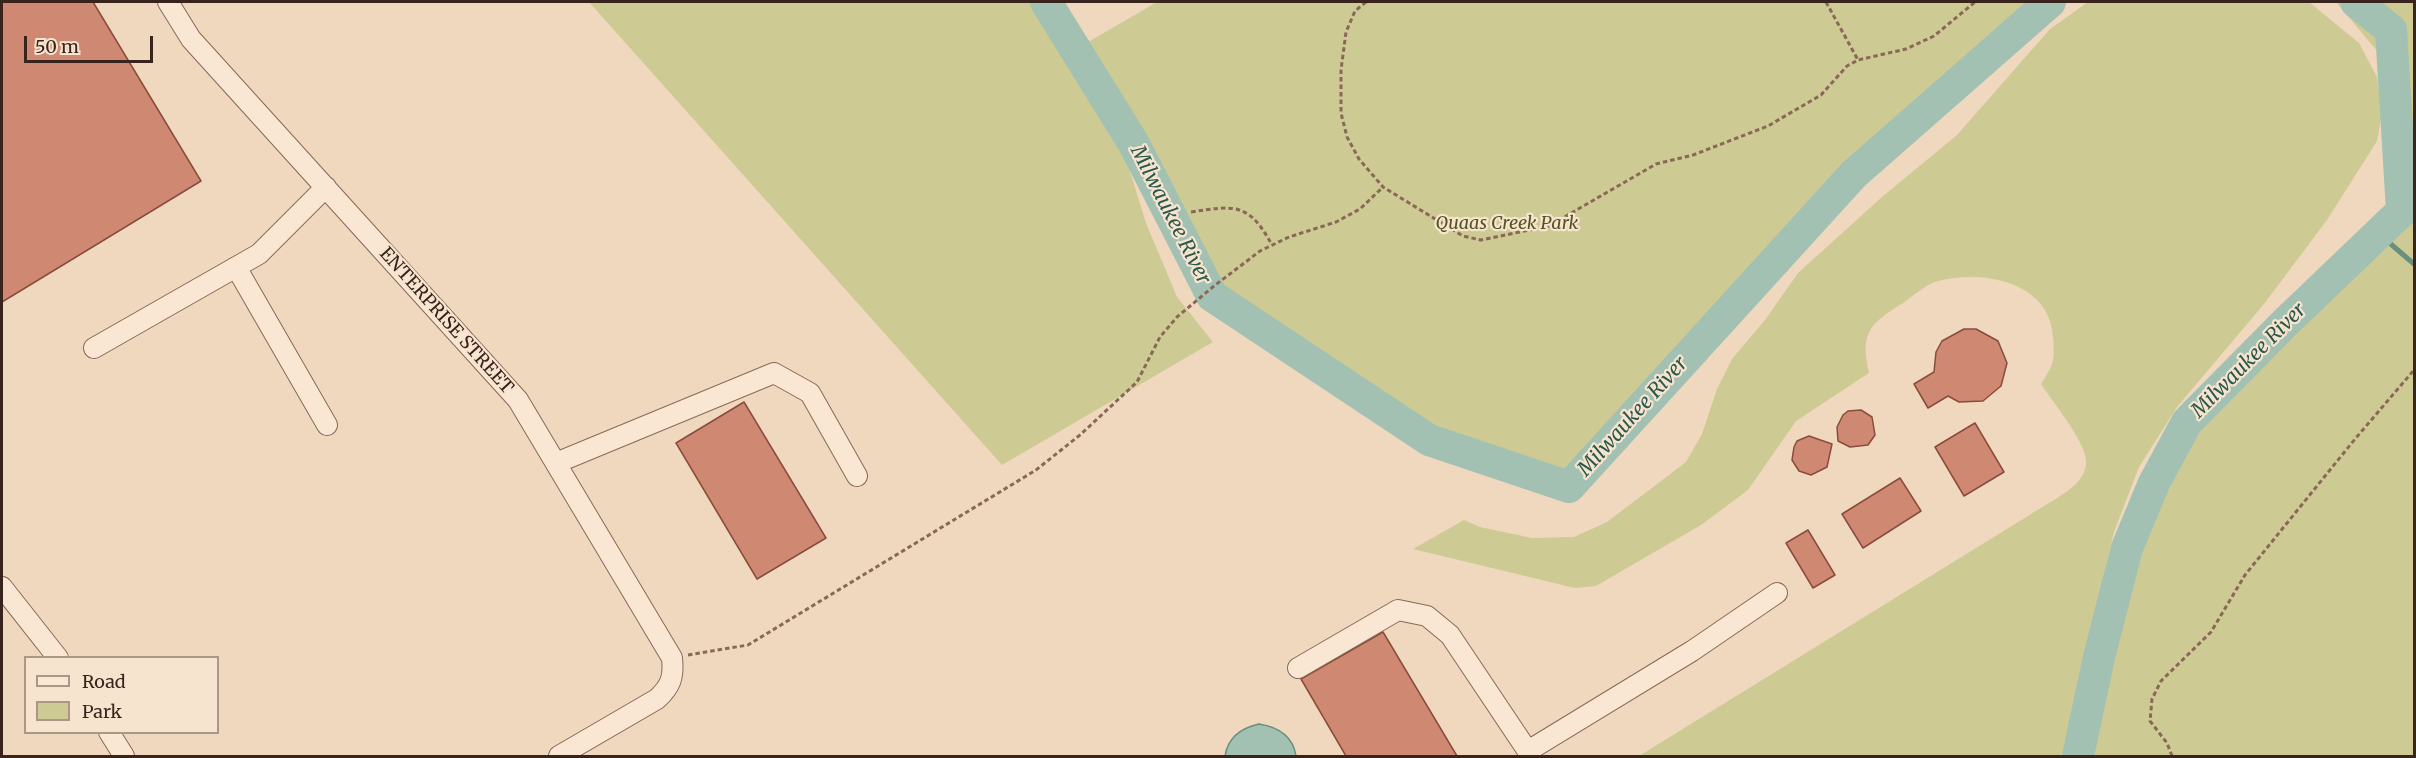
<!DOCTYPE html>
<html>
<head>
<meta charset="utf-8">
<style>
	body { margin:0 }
	#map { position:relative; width:2416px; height:758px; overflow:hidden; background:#f0d8bf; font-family:Merriweather,serif }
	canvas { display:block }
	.frame { position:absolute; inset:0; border:3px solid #38241c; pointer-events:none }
	.legend { position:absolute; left:24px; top:656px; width:195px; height:78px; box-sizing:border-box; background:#f7e4cf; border:2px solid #ab9787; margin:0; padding:8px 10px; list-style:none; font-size:18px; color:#38241c }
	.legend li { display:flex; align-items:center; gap:12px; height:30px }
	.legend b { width:30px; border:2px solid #ab9787 }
	.scale { position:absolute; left:24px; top:36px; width:129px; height:27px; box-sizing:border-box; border:3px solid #38241c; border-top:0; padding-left:8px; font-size:18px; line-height:21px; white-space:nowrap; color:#38241c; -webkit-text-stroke:4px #f7e4cf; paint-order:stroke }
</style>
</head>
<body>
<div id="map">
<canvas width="2416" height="758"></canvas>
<div class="frame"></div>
<ul class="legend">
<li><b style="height:8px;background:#fae7d3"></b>Road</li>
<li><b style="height:16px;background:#ceca93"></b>Park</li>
</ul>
<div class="scale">50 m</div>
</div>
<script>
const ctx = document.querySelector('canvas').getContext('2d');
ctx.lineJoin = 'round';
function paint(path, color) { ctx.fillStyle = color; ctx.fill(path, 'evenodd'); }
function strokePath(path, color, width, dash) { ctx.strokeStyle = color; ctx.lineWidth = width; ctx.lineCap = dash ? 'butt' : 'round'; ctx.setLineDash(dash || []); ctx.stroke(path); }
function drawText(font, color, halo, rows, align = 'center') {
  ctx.font = font + ' Merriweather,serif'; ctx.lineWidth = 4.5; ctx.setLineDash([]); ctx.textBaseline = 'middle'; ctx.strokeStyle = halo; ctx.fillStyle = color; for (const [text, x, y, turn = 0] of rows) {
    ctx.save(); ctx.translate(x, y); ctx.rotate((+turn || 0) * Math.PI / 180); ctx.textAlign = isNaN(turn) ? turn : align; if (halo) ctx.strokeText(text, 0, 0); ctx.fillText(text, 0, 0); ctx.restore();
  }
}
const green = new Path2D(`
	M589,2H1056L1083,45L1157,2H2050L1854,174L1569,487L1429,440L1212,296L1125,140L1129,168L1146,223L1177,297L1213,342L1002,465Z
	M2088,2H2309L2359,43L2377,77L2382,114L2377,141L2327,220L2264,304L2177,407L2139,467L2114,532L2062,756H1639L2057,498C2070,490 2086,479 2086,462C2087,443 2052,401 2041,384C2054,364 2055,360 2053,337C2050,282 1984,269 1938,281C1926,284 1913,296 1903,303C1869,324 1860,333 1869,373L1796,421L1748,490L1701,525L1596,586L1575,588L1413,549L1464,520L1480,527L1532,538L1574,537L1607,522L1686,462L1702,434L1717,389L1732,359L1765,320L1798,273L1882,197L1957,135L2050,29Z
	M2336,2H2414V756H2078L2099,657L2127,548L2154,483L2187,422L2287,321L2402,210L2383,58Z`);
const water = new Path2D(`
	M1259,724C1278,727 1293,736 1296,756H1225C1228,737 1241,728 1259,724Z`);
const stream = new Path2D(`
	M2378,233L2414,264`);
const river = new Path2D(`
	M1046,2L1134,144L1212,296L1429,440L1569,487L1854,174L2050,2
	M2078,756L2099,657L2127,548L2154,483L2187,422L2287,321L2402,211L2391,30L2356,2`);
const building = new Path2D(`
	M2,2H93L201,181L2,302Z
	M1964,329H1976L1998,341L2007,363L2001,386L1983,401L1959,402L1948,396L1928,408L1914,384L1934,372L1936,352L1942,341Z
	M744,402L826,538L757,579L676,443Z
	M1861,410L1872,417L1875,435L1868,445L1850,447L1838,441L1837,427L1843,415L1848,411Z
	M1975,423L2004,472L1964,496L1935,447Z
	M1809,436L1832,444L1827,467L1811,475L1799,471L1792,460L1794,447L1797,441Z
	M1900,478L1921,511L1863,548L1842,514Z
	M1808,530L1835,575L1813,588L1786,543Z
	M1383,632L1457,756H1346L1301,679Z`);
const path = new Path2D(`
	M1366,2L1355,11L1346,32L1341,70V113L1347,137L1359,159L1383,187L1463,236L1481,240L1549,226L1656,164L1693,155L1768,126L1821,95L1847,66L1858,60L1906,49L1934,36L1975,2
	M1826,2L1858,60
	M1191,212C1236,205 1249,203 1272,245
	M688,655L748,645L1036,470L1080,435L1137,382L1160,337L1177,317L1214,286L1260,251L1289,237L1336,222L1360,209L1383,187
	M2172,756L2167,743L2150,721L2152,699L2161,681L2211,632L2245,575L2355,439L2414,370`);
const minor = new Path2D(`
	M168,2L191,39L518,400L672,658C674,677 671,686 657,699L559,756
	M236,267L327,425
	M94,348L259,254L326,187
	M556,463L774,373L810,393L857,476
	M2,587L58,658
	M1298,668L1398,610L1427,616L1450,635L1531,756
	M109,732L124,756
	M1528,751L1692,651L1777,593`);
const parkNames = [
	["Quaas Creek Park",1507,224]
];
const streetNames = [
	["ENTERPRISE STREET",446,321,48]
];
const waterNames = [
	["Milwaukee River",1170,215,63],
	["Milwaukee River",2249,361,-45],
	["Milwaukee River",1633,417,-48]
];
paint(green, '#ceca93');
paint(water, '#a2c1b3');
strokePath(water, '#698f7f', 1.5);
strokePath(stream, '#698f7f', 5);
strokePath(river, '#a2c1b3', 32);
paint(building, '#cf8973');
strokePath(building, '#894c3c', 1.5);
strokePath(minor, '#896857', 22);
strokePath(path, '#896857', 3, [4.5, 3]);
strokePath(minor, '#fae7d3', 20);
drawText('italic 18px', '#515522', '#f7e4cf', parkNames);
drawText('18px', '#38241c', '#f7e4cf', streetNames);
drawText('italic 20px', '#2a584d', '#f7e4cf', waterNames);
</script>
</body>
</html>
